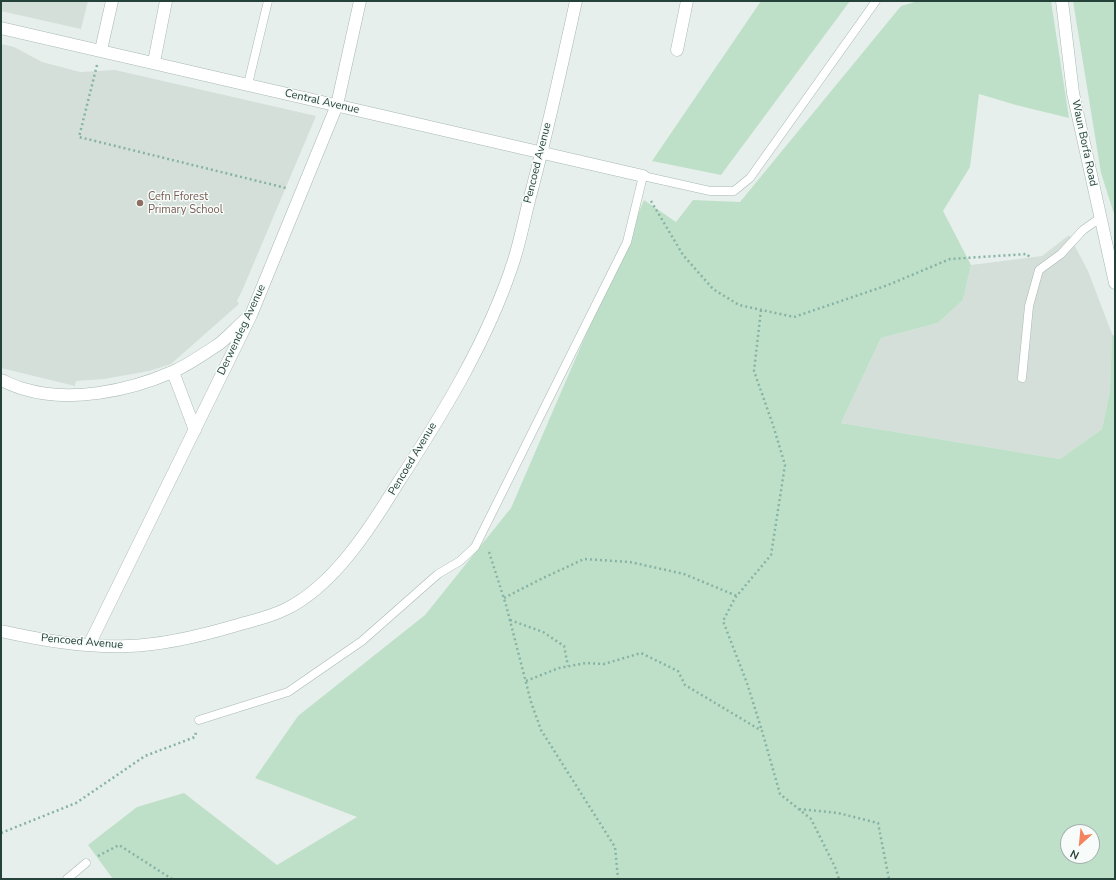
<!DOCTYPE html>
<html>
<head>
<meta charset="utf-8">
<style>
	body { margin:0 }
	#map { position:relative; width:1116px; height:880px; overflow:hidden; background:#e6efeb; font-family:"Nunito Sans",sans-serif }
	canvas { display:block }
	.frame { position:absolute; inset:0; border:2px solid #24423a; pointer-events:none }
	.north { position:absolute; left:1060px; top:824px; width:40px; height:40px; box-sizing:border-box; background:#f7fbf9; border:1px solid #a3b1ad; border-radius:50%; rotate:207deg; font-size:11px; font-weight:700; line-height:16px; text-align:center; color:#24423a }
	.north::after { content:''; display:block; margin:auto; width:14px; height:18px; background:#f4845f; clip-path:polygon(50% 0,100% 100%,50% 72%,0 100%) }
</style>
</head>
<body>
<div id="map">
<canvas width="1116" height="880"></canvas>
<div class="frame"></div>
<div class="north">N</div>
</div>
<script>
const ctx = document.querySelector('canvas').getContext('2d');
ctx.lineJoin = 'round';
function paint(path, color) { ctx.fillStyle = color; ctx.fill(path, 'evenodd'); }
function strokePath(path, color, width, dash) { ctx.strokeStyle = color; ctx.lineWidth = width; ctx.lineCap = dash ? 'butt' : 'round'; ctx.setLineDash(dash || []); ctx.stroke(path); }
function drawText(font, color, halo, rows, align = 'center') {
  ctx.font = font + ' "Nunito Sans",sans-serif'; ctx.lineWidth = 3; ctx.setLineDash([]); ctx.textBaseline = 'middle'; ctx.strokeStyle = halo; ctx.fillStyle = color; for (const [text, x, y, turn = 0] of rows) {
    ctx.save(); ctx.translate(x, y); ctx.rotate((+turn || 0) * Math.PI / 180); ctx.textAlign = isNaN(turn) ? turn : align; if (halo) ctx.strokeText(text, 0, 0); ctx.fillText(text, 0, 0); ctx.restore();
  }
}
const built = new Path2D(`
	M1,1H88L81,29L1,11Z
	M1,44L14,47L42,62L80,72L115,70L316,116L242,291L237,301L239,304L171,364L149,371L104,379L76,381L75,386L1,368Z
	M1069,235L1088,271L1112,334L1110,390L1102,429L1060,459L841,423L881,338L938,323L963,300L971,265L1042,256Z`);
const green = new Path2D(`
	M761,1H850L721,175L652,161Z
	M918,1H1051L1069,118L1016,105L979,94L970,167L943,211L971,265L963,300L938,323L881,338L841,423L1060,459L1102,429L1110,390L1112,334L1115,337V879H113L88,845L137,807L184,793L277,865L357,817L255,778L298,716L425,615L511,508L644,200L676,222L693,200L740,202L901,6ZM1068,832H1092V856H1068Z
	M1073,1H1115V217L1101,173Z`);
const path = new Path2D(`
	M97,65L79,137L286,188
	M651,201L683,255L713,289L739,305L794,317L888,285L950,259L1027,254L1031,259
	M761,310L754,371L773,425L785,465L771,555L735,598L723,621L747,683L762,731
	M489,552L506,605L531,702L541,730L615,847L618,879
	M504,598L541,579L584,559L630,562L684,574L737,596
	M510,620L543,632L564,646L568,666
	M526,681L559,668L586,663L604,664L641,653L678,671L685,685L762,731L780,794L811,819L835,867L839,879
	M799,809L838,813L878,823L889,879
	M1,833L76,803L145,756L195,737L196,732
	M98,856L119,845L172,879`);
const lane = new Path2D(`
	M248,84L268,1
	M1022,378L1029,306L1039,270L1061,254L1083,230L1100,218
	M199,720L288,692L362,641L438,574L460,561L475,547L627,242L643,176L710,191H734L750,178L876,1
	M67,879L86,863`);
const street = new Path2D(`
	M1,28L643,176
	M101,50L112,1
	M677,50L687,1
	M154,62L166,1
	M173,372L195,430
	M1,380C8,383 16,387 24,389C70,403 129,391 172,372C185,367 207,352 219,344C228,337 237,327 246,319
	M1,631C42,640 86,648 128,646C164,645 200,636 234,626C251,621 270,617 286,609C333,586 369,530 396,486C442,415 488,341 514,260C521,238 525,215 531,193C548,129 562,65 576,1
	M89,645L251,315L337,105L360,1`);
const secondary = new Path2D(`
	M1062,1L1073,93L1115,283`);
const markers = [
	[140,203,4,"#8d6e63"]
];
const streetNames = [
	["Central Avenue",322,102,13],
	["Waun Borfa Road",1084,143,78],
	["Pencoed Avenue",538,163,-76],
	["Derwendeg Avenue",242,330,-65],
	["Pencoed Avenue",413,459,-59],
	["Pencoed Avenue",82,642,5]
];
const educationNames = [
	["Cefn Fforest",148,197],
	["Primary School",148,210]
];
paint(built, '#d4dfda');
paint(green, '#bfe0c8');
strokePath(lane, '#a8b8b2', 9);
strokePath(street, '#a8b8b2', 13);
strokePath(secondary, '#a4bbb3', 13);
strokePath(path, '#86b3a5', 2.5, [2, 3]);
strokePath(lane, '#fff', 8);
strokePath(street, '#fff', 12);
strokePath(secondary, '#fff', 12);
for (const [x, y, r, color] of markers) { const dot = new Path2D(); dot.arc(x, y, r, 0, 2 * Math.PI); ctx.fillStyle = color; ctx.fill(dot); strokePath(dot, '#f7fbf9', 1.5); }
drawText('11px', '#24423a', '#f7fbf9', streetNames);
drawText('11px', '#785e54', '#f7fbf9', educationNames, 'left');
</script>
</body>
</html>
